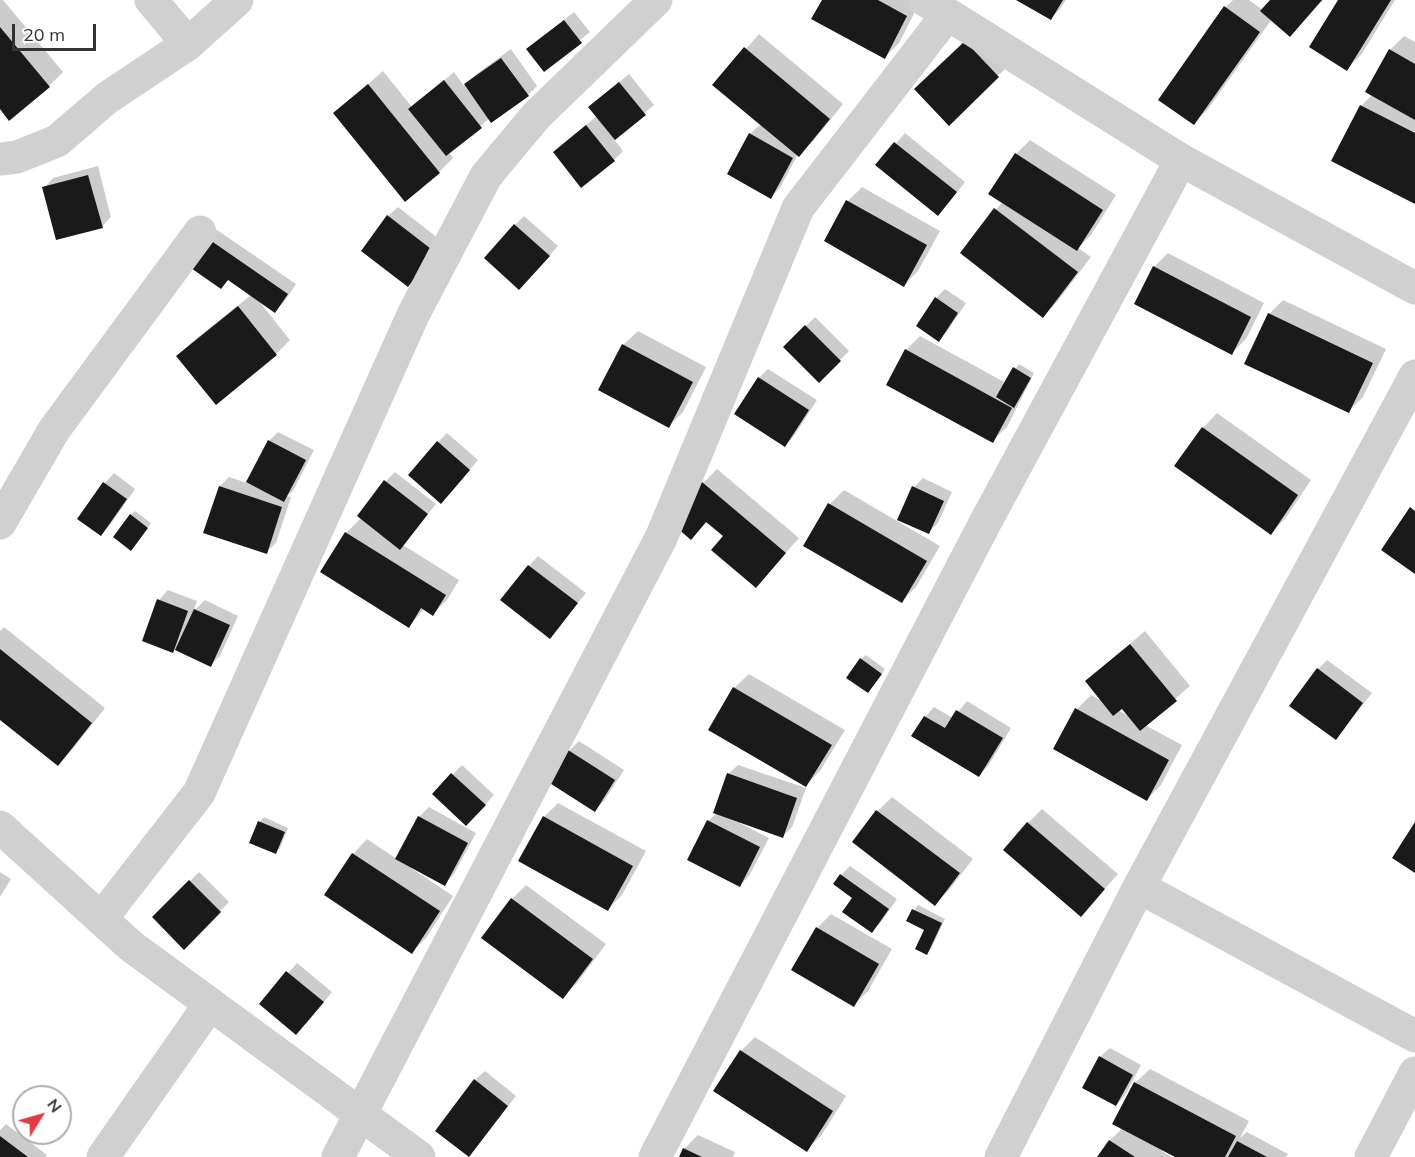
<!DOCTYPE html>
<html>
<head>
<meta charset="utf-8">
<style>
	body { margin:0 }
	#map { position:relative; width:1415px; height:1157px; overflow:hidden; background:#fff; font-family:Mulish,sans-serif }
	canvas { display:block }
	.north { position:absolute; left:12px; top:1085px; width:60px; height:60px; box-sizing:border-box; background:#fff; border:2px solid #adadad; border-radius:50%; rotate:53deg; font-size:16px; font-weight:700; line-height:24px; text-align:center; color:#333 }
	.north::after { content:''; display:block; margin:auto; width:21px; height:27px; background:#e63946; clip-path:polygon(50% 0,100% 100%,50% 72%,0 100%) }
	.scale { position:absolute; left:12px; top:24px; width:84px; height:27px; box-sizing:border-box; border:3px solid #333; border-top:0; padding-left:8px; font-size:18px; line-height:21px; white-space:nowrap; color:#333; -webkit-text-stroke:4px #fff; paint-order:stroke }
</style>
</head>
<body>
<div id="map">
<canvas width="1415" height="1157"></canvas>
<div class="north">N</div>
<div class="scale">20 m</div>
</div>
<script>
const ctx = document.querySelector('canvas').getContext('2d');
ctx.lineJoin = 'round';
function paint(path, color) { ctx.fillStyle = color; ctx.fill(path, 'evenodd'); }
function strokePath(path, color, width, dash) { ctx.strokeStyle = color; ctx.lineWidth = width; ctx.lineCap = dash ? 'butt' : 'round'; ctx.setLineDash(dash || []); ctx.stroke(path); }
const shadow = new Path2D(`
	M0,0H3L63,72L49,86L0,107Z
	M823,0H918L920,2L899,43L885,57Z
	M1019,0H1066L1060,9L1051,18Z
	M1233,0H1249L1263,10L1272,0H1323L1290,35L1272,19L1208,109L1194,123L1226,7Z
	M1340,0H1395L1361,55L1347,69Z
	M574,12L590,32L544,70L528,49Z
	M975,33L1007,67L949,124Z
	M759,34L843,104L813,141L798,154L780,188L770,197L750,134L761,124L714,85Z
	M1404,36L1415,42V202L1361,106L1373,94L1390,50Z
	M511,49L537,86L528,95L490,118L449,152L453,158L439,172L335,113L383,71L412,107L454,72L464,86L475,75Z
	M629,74L654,105L614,139L623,151L614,160L564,143L597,116L600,98Z
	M905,133L965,182L947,205L877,165Z
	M1030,140L1116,195L1091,235L1078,248L1091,257L1057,302L1043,316L962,253L1003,201L1016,154Z
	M98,166L111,217L102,226L44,188L53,178Z
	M862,187L940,231L918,271L904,285L848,201Z
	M398,207L443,242L417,276L388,216Z
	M524,216L558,246L529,278L515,225Z
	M217,230L296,284L284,302L275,311L259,301L290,340L276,354L216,402L178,356L192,342L251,295L208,239Z
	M1168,253L1264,303L1246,339L1232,353L1154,267Z
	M945,289L966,303L948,330L939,340L936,298Z
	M1283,300L1386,349L1363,397L1348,412L1269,314Z
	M815,317L849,351L819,381L785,347Z
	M638,331L706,367L683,412L669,426L623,345Z
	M920,336L1006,383L1019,364L1034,373L1007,427L992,441L906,350Z
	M768,369L817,400L794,436L785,445L759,378Z
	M1217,413L1311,480L1285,519L1271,533L1203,428Z
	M278,432L314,450L293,491L287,496L291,497L276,543L266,552L220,486L229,477L247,483L269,441Z
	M447,433L478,460L450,493L438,442Z
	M717,469L799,538L756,586L725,536L708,521L691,538L703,483Z
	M395,472L436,504L403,545L459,580L447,600L433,614L425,608L409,626L346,533L361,518L386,481Z
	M114,473L135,489L110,525L101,534L79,519L105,483Z
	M923,478L952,492L938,523L928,533L914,487Z
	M844,490L940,546L916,587L902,601L830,504Z
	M135,511L151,523L135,545L131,515Z
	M538,556L586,593L550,637L529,566Z
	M168,590L197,601L193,612L205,600L238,616L220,656L210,665L176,649L173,651L144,640L159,600Z
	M4,627L105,708L72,750L58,764L0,718V631Z
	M1145,631L1190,686L1145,725L1182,745L1161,785L1147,799L1077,709L1091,695L1104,702L1087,681ZM1122,707L1130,717L1118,710Z
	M866,655L885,669L872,687L861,659Z
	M1327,660L1372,693L1336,738L1318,669Z
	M749,674L845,730L820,771L806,785L734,688Z
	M967,701L1011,728L988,766L979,775L925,717L934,707L953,718Z
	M579,741L624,770L604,801L595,810L550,782L569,751Z
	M462,765L494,795L476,815L434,794Z
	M738,765L806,788L792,827L783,836L741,821L740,823L769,838L749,876L740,885L708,821L717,813L728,774Z
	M892,797L973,859L949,890L935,904L854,842L878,811Z
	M558,803L646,851L622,895L608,909L544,817Z
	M429,807L476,833L454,874L445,884L412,866L411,868L453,896L426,938L412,952L326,895L353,854L367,839L397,859L419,817Z
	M1042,809L1118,874L1081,915L1028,823Z
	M264,817L288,828L280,848L276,852L260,822Z
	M850,866L897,899L881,922L872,931L841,875Z
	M0,872L11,879L0,897Z
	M199,872L229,902L184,948L154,917Z
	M526,885L606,944L577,983L563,997L512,899Z
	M918,905L945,919L931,949L927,953L926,929L908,921Z
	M831,914L892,949L868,991L854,1005L817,928Z
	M297,963L332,992L306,1024L261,1004Z
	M755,1037L846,1096L821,1136L806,1150L741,1051Z
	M1110,1048L1141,1065L1125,1095L1116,1105L1100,1057Z
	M1150,1069L1249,1121L1240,1138L1247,1132L1288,1154L1286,1157H1178L1163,1149L1162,1151L1171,1157H1099L1110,1140L1123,1128L1114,1123L1135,1083Z
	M485,1071L516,1096L469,1155L475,1080Z
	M6,1124L47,1155L45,1157H0V1130Z
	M698,1135L735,1152L733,1157H680L684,1149Z`);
const building = new Path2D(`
	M822,0H878L907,16L885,59L811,19Z
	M1016,0H1063L1051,20Z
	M1270,0H1322L1290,37L1260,11Z
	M1338,0H1391L1347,71L1309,47Z
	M1224,6L1260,32L1194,125L1158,100Z
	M564,20L582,43L544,72L526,49Z
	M0,27L50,87L9,121L0,109Z
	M965,41L999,77L949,126L914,89Z
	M744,47L830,119L799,157L712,85Z
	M1389,49L1415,64V120L1365,92Z
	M501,58L529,96L491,123L464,84Z
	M444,80L482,128L446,156L408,109Z
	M619,82L646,115L615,140L588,107Z
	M368,84L440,173L405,202L333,113Z
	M1360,105L1415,133V204L1331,161Z
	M586,125L615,161L581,188L553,152Z
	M749,133L793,158L771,199L727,174Z
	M894,142L957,192L938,216L875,165Z
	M1015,153L1103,210L1077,251L988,194Z
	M88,175L103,228L56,240L42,187Z
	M846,200L927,245L904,287L824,241Z
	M994,208L1078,272L1043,318L960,253Z
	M387,215L435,252L408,287L361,251Z
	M514,224L550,256L519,290L484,258Z
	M207,238L288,294L275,313L228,280L221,289L188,266Z
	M1153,266L1251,317L1232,355L1134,304Z
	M935,297L958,313L939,342L916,326Z
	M238,306L277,355L216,405L176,356Z
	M1268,313L1373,363L1349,413L1244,364Z
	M805,325L841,361L819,383L783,347Z
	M622,344L693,382L669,428L598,390Z
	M905,349L1012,408L993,443L886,385Z
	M1013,367L1031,378L1014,408L996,397Z
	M758,377L809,410L785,447L734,414Z
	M1202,427L1298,495L1271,535L1174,466Z
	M268,440L306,460L284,502L246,482Z
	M437,441L470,470L441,504L408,475Z
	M384,480L428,514L400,550L357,516Z
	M103,482L127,499L101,536L77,519Z
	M702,482L786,553L756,588L711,550L723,536L706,522L691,540L669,521Z
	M219,486L282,507L267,554L203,533Z
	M912,486L944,501L929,534L897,520Z
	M828,503L927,561L902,603L803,546Z
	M1410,507L1415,511V574L1381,550Z
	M130,514L148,528L131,551L113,537Z
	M345,532L446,595L433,616L421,608L409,628L320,572Z
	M528,565L578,603L550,639L500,600Z
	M157,599L188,611L173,653L142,641Z
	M194,609L230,625L211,667L175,650Z
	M1130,644L1177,701L1140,731L1122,709L1113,716L1085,681Z
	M0,649L92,723L58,766L0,720Z
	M860,658L882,674L868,693L846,678Z
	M1317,668L1363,703L1336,740L1289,706Z
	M733,687L832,745L806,787L708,730Z
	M1075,708L1169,760L1147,801L1053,749Z
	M956,710L1003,738L979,777L911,736L924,716L945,728Z
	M568,750L615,780L595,812L548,782Z
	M451,773L486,805L466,826L432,794Z
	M727,773L797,798L783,838L713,813Z
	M876,810L960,873L935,906L852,842Z
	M418,816L468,843L445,886L395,859Z
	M543,816L633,866L608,911L518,861Z
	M707,820L760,847L740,887L687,860Z
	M258,821L285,832L276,854L249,843Z
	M1027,822L1105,889L1081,917L1003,850Z
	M1415,822V873L1392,858Z
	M352,853L440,911L412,954L324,895Z
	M840,874L889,909L872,933L842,912L852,898L833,884Z
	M189,880L221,912L184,950L152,917Z
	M511,898L593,959L563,999L481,938Z
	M912,909L942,923L927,955L915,949L924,930L906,921Z
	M816,927L879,964L854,1007L791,970Z
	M286,971L324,1002L296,1035L259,1004Z
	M740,1050L833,1111L807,1152L713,1091Z
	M1099,1056L1133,1075L1116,1106L1082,1088Z
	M474,1079L508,1106L469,1157L435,1131Z
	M1134,1082L1236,1136L1225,1157H1175L1112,1124Z
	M0,1136L28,1157H0Z
	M1109,1140L1135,1157H1097Z
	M1237,1141L1267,1157H1228Z
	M683,1148L702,1157H679Z`);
const minor = new Path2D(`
	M151,0L188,44
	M925,0L1181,160L1415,288
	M0,159L17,157L57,141L107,98L188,44L237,0
	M0,523L54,430L200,232
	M0,827L131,946L419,1157
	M1139,887L1415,1036
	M101,919L199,793L413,315L486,176L536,116L656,0
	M103,1157L210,1004
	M338,1157L661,538L798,208L947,15
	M655,1157L985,523L1181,160
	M1001,1157L1139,887L1415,376
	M1371,1157L1415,1073`);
paint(shadow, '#0003');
paint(building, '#1a1a1a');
strokePath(minor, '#d0d0d0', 33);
</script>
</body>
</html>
